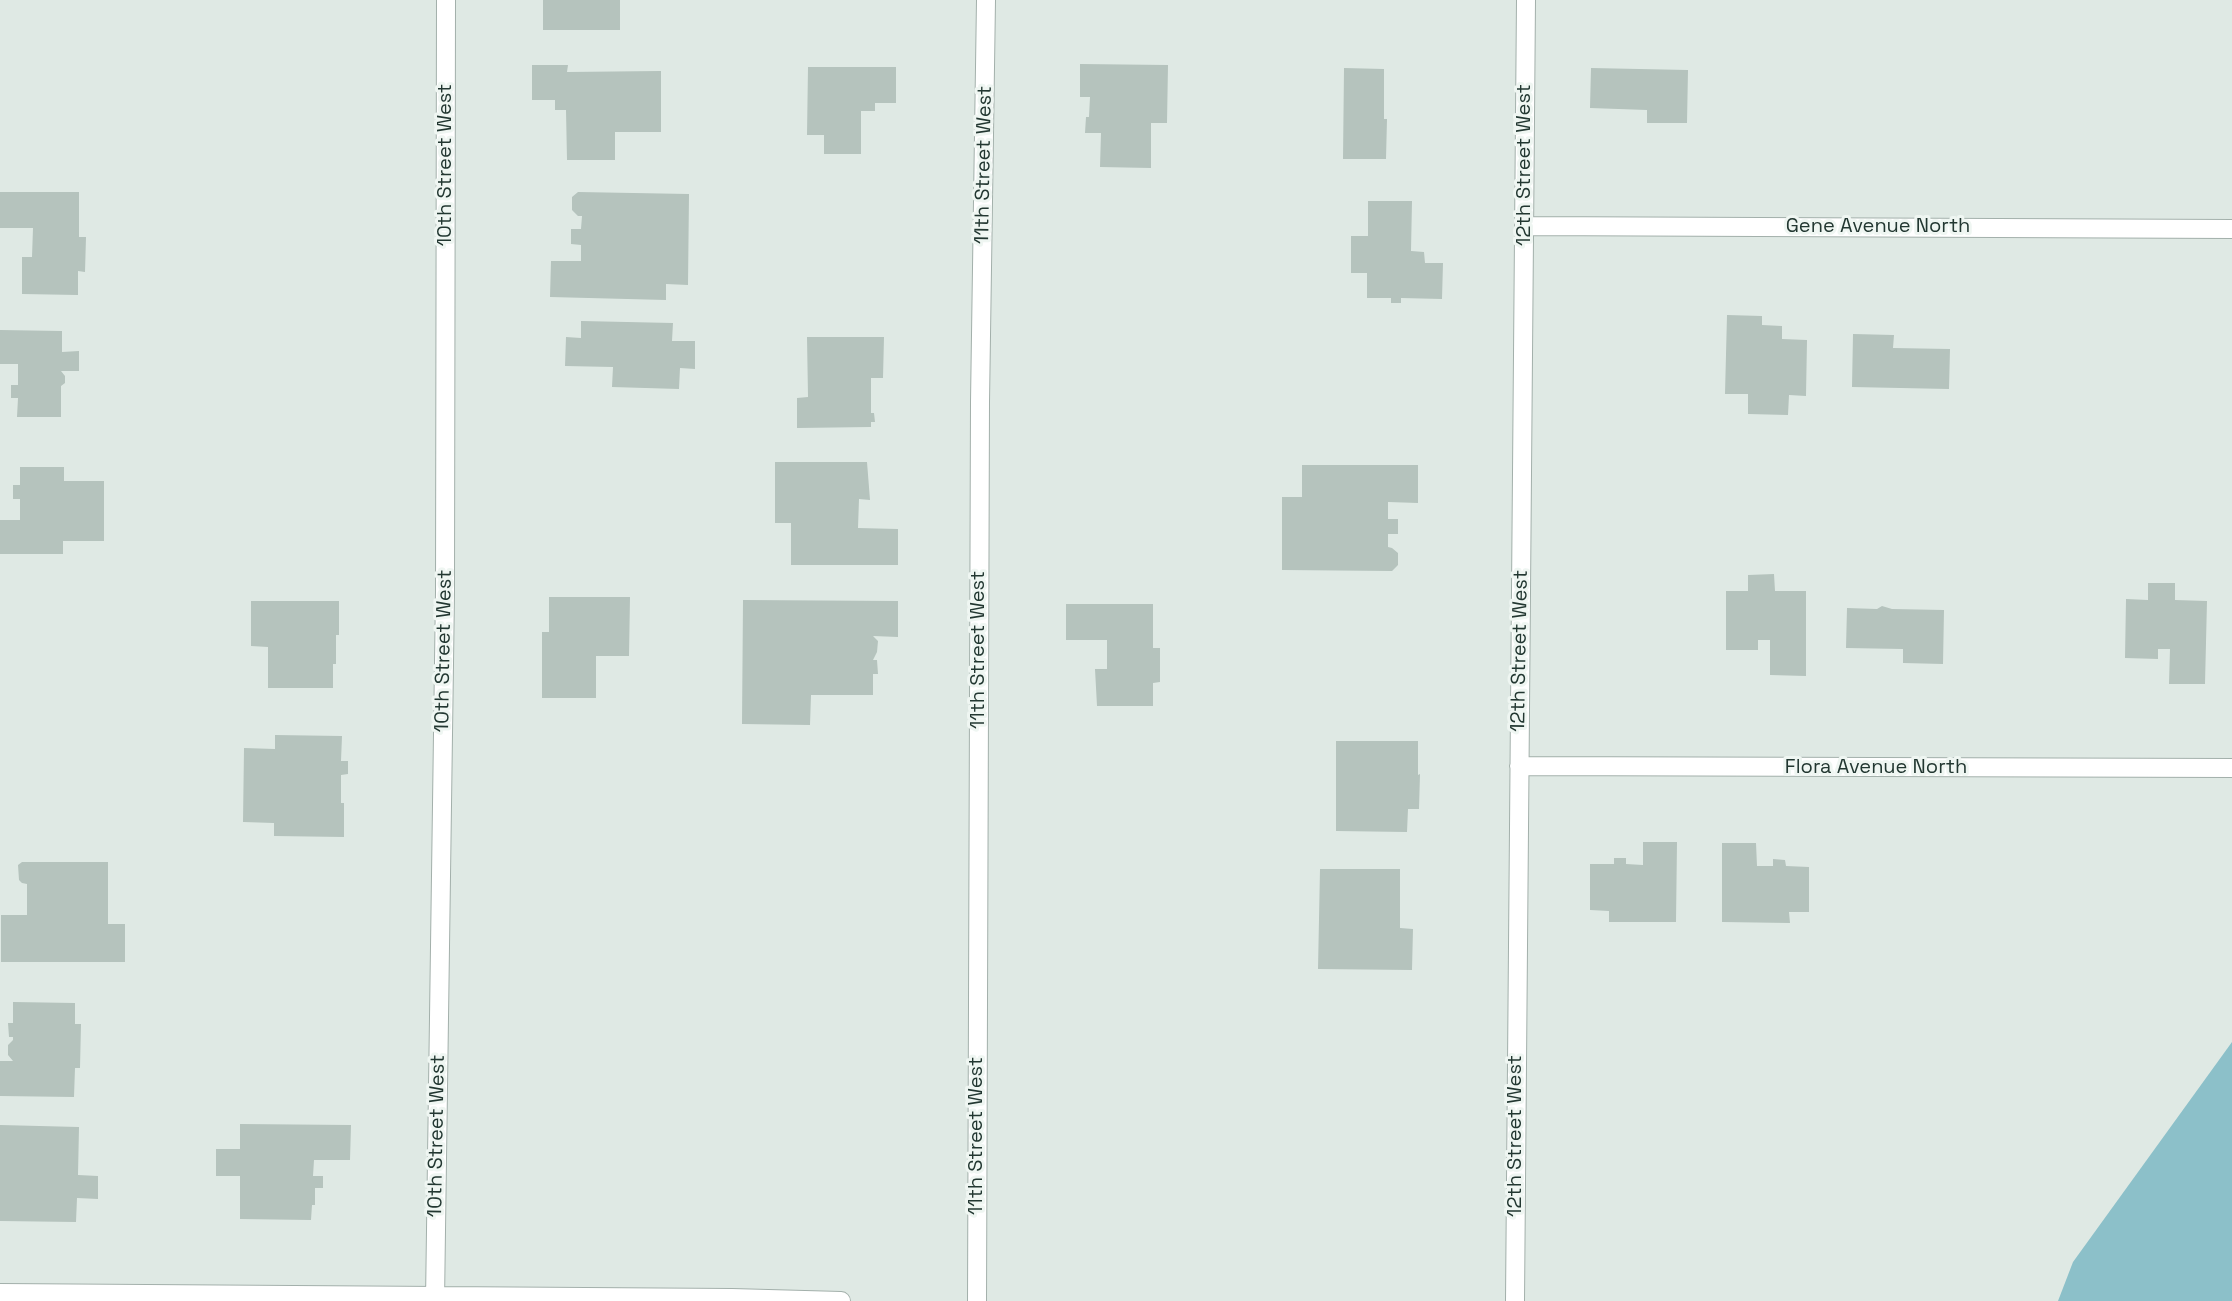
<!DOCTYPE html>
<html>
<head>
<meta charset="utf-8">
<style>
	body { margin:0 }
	canvas { display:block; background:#dfe9e4 }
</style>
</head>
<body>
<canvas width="2232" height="1301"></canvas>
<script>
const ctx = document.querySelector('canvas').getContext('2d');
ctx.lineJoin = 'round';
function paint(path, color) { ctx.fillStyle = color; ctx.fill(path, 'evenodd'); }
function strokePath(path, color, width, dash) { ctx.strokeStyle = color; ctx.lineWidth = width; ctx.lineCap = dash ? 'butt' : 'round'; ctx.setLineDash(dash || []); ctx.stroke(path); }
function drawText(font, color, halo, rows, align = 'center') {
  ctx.font = font + ' "Space Grotesk",sans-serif'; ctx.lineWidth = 6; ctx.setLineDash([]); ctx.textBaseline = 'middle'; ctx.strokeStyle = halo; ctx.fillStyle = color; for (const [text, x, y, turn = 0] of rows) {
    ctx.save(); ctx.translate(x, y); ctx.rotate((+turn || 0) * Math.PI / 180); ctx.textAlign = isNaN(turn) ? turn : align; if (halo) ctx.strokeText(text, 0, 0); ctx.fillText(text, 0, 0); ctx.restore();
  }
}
const water = new Path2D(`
	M2232,1042V1301H2058L2073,1262Z`);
const building = new Path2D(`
	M543,0H620V30H543Z
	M1080,64L1168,65L1167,123H1151V168L1100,167L1101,133H1085L1086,117H1089L1090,97H1080Z
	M532,65H568L567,72L661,71V132H615V160H567L566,110H555V100H532Z
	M808,67H896V103H875V111H861V154H824V135H807Z
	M1344,68L1384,69V119H1387L1386,159H1343Z
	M1591,68L1688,70L1687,123H1647V110L1590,108Z
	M0,192H79V237H86L85,272L78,271V295L22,294V257H32L33,228H0Z
	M578,192L689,194L688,285L666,284V300L550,297L551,261H581V245L571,244V229H581L582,216H578L572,210V197Z
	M1368,201H1412L1411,251L1424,252L1425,263H1443L1442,299L1401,298V303H1391V298H1367V273H1351V236H1368Z
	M1727,315L1762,316V325L1782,326V339L1807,340L1806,396L1789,395L1788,415L1748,414V394H1725Z
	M581,321L673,323L672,341H695V369L680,368L679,389L612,387L613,367L565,366L566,337L581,338Z
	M0,330L62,331V352L79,351V371H61L65,376V383L61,386V417H17L18,398H11V385H18V364H0Z
	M1853,334L1894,335L1893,348L1950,349L1949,389L1852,387Z
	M807,337H884L883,378H871V413H874L875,422H871V427L797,428V398L808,397Z
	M775,462H867L870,500L859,499L858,528L898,529V565H791V523H775Z
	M1302,465H1418V503L1388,502V519H1398V534H1388V547L1392,548L1398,553V565L1392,571L1282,570V497H1302Z
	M20,467H64V481H104V541H63V554H0V520H20V499H13V485H20Z
	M1774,574L1775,591H1806V676L1770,675V640H1758V650H1726V591H1748V575Z
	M2148,583H2175V600L2207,601L2205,684H2169L2170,649H2158V659L2125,658L2126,599L2148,600Z
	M549,597H630L629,656H596V698H542V632H549Z
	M743,600L898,601V637L873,636L878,641L877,652L873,660H877L878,674H873V695H811L810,725L742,724Z
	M251,601H339V635H336V664H333V688H268V647L251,646Z
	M1066,604H1153V648H1160V682L1153,683V706H1097L1095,669H1107V640H1066Z
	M1882,606L1892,609L1944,610L1943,664L1903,663V649L1846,648L1847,608L1877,609Z
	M275,735L342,736L341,761H348V774L341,775V803H344V837L274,836V823L243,822L244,748L275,749Z
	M1336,741H1418V775L1420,774L1419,809H1408L1407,832L1336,831Z
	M1643,842H1677L1676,922H1609V911L1590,910V864H1614V858H1626V864L1643,865Z
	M1722,843H1756L1757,866H1773V859L1785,860L1786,866L1809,867V912H1789L1790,923L1722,922Z
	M22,862H108V924H125V962H1V915H27V884L22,883L19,880L18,865Z
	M1320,869H1400V928L1413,929L1412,970L1318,969Z
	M13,1002L75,1003V1024H81L80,1068H75L74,1097L0,1096V1061H13L8,1055V1045L13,1040V1037H9L8,1023H13Z
	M240,1124L351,1125L350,1160H314L313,1176H323V1188H315V1205H312L311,1220L240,1219V1176H216V1149H240Z
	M0,1125L79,1127L78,1175L98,1176V1199L77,1198L76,1222L0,1221Z`);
const minor = new Path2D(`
	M1524,226L2232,229
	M1519,766L2232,768
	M0,1293L732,1298L841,1301
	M435,1301L445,592L446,0
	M977,1301L980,402L986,0
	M1515,1301L1526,0`);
const streetNames = [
	["10th Street West",446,165,-90],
	["11th Street West",984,165,-89],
	["12th Street West",1525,165,-90],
	["Gene Avenue North",1878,227],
	["11th Street West",979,650,-90],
	["10th Street West",444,651,-89],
	["12th Street West",1520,651,-89],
	["Flora Avenue North",1876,768],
	["10th Street West",437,1136,-89],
	["11th Street West",977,1136,-90],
	["12th Street West",1516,1136,-90]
];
paint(water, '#8cc0c9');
paint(building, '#b5c3bd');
strokePath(minor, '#a3b0ab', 20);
strokePath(minor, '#fff', 18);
drawText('20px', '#223731', '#eff6f2', streetNames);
</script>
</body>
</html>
